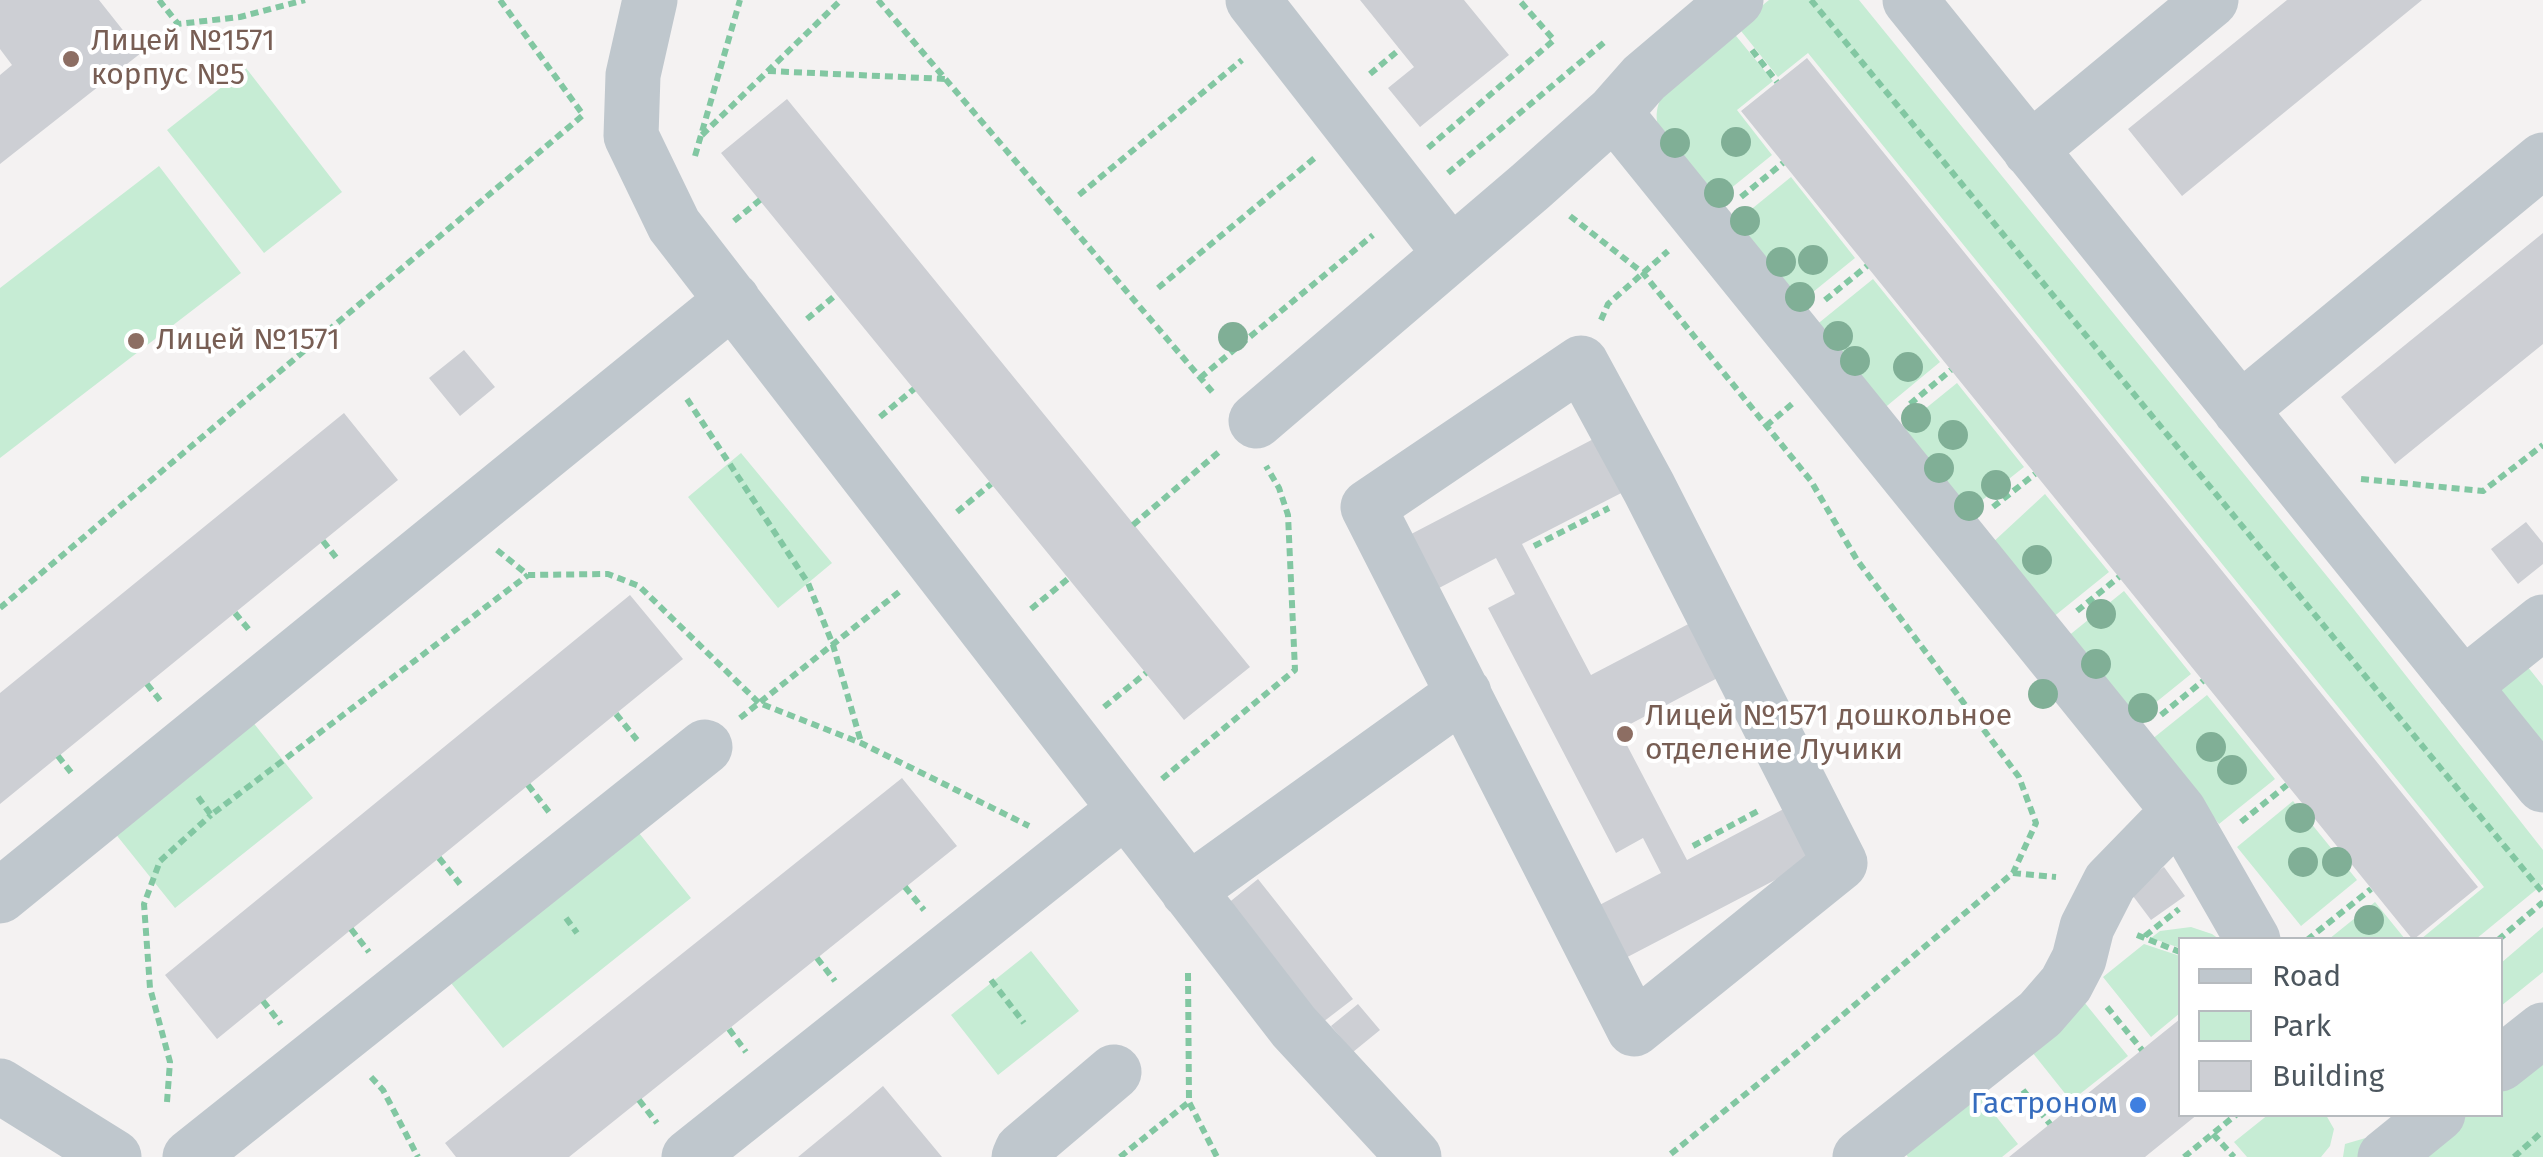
<!DOCTYPE html>
<html>
<head>
<meta charset="utf-8">
<style>
	body { margin:0 }
	#map { position:relative; width:2543px; height:1157px; overflow:hidden; background:#f4f2f2; font-family:"Fira Sans",sans-serif }
	canvas { display:block }
	.legend { position:absolute; left:2178px; top:937px; width:325px; height:180px; box-sizing:border-box; background:#fff; border:2px solid #b7bbbf; margin:0; padding:12px 18px; list-style:none; font-size:30px; color:#4c565e }
	.legend li { display:flex; align-items:center; gap:20px; height:50px }
	.legend b { width:50px; border:2px solid #b7bbbf }
</style>
</head>
<body>
<div id="map">
<canvas width="2543" height="1157"></canvas>
<ul class="legend">
<li><b style="height:12px;background:#bfc7cd"></b>Road</li>
<li><b style="height:28px;background:#c6ecd4"></b>Park</li>
<li><b style="height:28px;background:#cdcfd4"></b>Building</li>
</ul>
</div>
<script>
const ctx = document.querySelector('canvas').getContext('2d');
ctx.lineJoin = 'round';
function paint(path, color) { ctx.fillStyle = color; ctx.fill(path, 'evenodd'); }
function strokePath(path, color, width, dash) { ctx.strokeStyle = color; ctx.lineWidth = width; ctx.lineCap = dash ? 'butt' : 'round'; ctx.setLineDash(dash || []); ctx.stroke(path); }
function drawText(font, color, halo, rows, align = 'center') {
  ctx.font = font + ' "Fira Sans",sans-serif'; ctx.lineWidth = 8; ctx.setLineDash([]); ctx.textBaseline = 'middle'; ctx.strokeStyle = halo; ctx.fillStyle = color; for (const [text, x, y, turn = 0] of rows) {
    ctx.save(); ctx.translate(x, y); ctx.rotate((+turn || 0) * Math.PI / 180); ctx.textAlign = isNaN(turn) ? turn : align; if (halo) ctx.strokeText(text, 0, 0); ctx.fillText(text, 0, 0); ctx.restore();
  }
}
const green = new Path2D(`
	M1769,0H1859L2352,607L2543,850V884L2476,939H2421L2484,887L1808,53L1778,77L1737,26Z
	M1732,31L1773,81L1737,110L1772,155L1714,202C1703,188 1661,138 1658,125C1648,86 1706,52 1732,31Z
	M246,68L342,192L264,253L167,130Z
	M159,166L241,273L0,458V288Z
	M1791,177L1855,258L1797,305L1732,225Z
	M1873,279L1940,362L1882,410L1815,326Z
	M1957,383L2024,467L1966,513L1899,430Z
	M741,453L832,563L778,608L688,497Z
	M2045,494L2109,572L2052,618L1991,544Z
	M2124,591L2191,674L2134,720L2067,637Z
	M2527,666L2543,686V762L2498,695L2503,687Z
	M2207,695L2275,779L2219,824L2151,740Z
	M248,716L313,798L175,908L110,827Z
	M2293,801L2357,880L2301,926L2237,847Z
	M635,828L691,898L503,1048L447,978Z
	M2375,902L2405,939H2329Z
	M2191,927L2212,934L2219,939L2180,940V948L2151,938L2160,931Z
	M2543,927V972L2501,1006V963Z
	M2144,944L2180,956V1013L2151,1037L2103,977Z
	M1031,951L1079,1011L998,1075L951,1015Z
	M2080,997L2128,1056L2071,1101L2024,1042Z
	M2543,1020V1157H2343L2345,1144L2393,1130L2459,1115L2500,1114L2501,1081Z
	M1971,1085L2018,1144L2002,1157H1908L1898,1145Z
	M2269,1114L2326,1115L2334,1129L2330,1146L2321,1157H2247L2234,1142Z`);
const building = new Path2D(`
	M0,0H99L141,53L0,164V75L12,65L0,49Z
	M1360,0H1464L1509,55L1420,127L1388,88L1414,67Z
	M2287,0H2422L2182,196L2128,129Z
	M1807,58L2478,887L2413,940L1741,111Z
	M787,99L1250,667L1184,720L721,153Z
	M2543,233V344L2395,464L2341,397Z
	M464,350L495,387L460,416L429,378Z
	M344,413L398,480L0,804V693Z
	M1603,434L1631,488L1522,544L1591,675L1698,619L1727,673L1619,730L1687,860L1795,803L1823,855L1614,964L1586,912L1661,873L1643,838L1616,853L1488,608L1515,594L1496,558L1422,597L1394,543Z
	M2526,522L2543,543V564L2518,584L2491,549Z
	M630,595L683,659L217,1039L165,975Z
	M902,778L957,846L569,1157H456L445,1143Z
	M2164,867L2185,896L2151,920L2130,892Z
	M1258,879L1353,999L1310,1032L1216,913Z
	M1358,1004L1380,1030L1353,1052L1331,1026Z
	M2180,1019V1114H2198L2145,1157H2009Z
	M883,1086L942,1157H798L849,1115Z`);
const path = new Path2D(`
	M159,0L178,24L240,17L305,0
	M500,0L581,112
	M878,0L1215,395
	M1811,0L2543,893
	M1752,50L1777,82
	M768,71L946,79
	M1370,74L1400,49
	M702,135L841,0
	M1428,148L1554,40L1519,0
	M695,156L740,0
	M1448,173L1607,40
	M1079,195L1242,60
	M1741,197L1783,163
	M1570,216L1643,273L1811,481L1857,560L2019,777L2036,823L2013,873L1803,1048L1667,1157
	M734,221L760,200
	M1158,288L1317,156
	M1825,300L1867,266
	M807,319L837,294
	M1601,320L1608,304L1668,251
	M1200,378L1373,235
	M687,399L808,583L833,645L861,742
	M1910,404L1951,370
	M880,417L914,389
	M1766,426L1792,404
	M2361,479L2483,491L2543,445
	M1993,507L2035,474
	M957,512L991,484
	M1133,525L1220,451
	M323,541L338,560
	M1534,546L1609,508
	M497,550L528,575L608,574L639,586L759,703L861,743L1029,826
	M0,608L582,116
	M1031,609L1069,578
	M2077,611L2119,577
	M235,613L250,631
	M147,684L162,703
	M1104,707L1146,673
	M616,714L637,740
	M2161,715L2203,681
	M740,718L899,592
	M58,756L73,775
	M1162,779L1295,670L1288,515L1279,488L1266,466
	M528,785L549,812
	M198,797L211,815L528,575
	M2241,822L2287,785
	M1693,846L1758,811
	M439,858L460,884
	M2013,873L2056,877
	M905,887L924,910
	M566,918L577,933
	M351,929L369,952
	M2137,935L2180,952
	M2145,936L2179,909
	M2307,940L2371,889
	M2498,940L2543,902
	M817,958L835,981
	M1188,973L1189,1102L1217,1157
	M991,980L1024,1023
	M263,1001L281,1024
	M2107,1007L2142,1050
	M729,1029L746,1052
	M371,1077L383,1090L418,1157
	M2023,1090L2050,1124
	M639,1100L657,1123
	M167,1102L170,1062L150,988L144,904L160,861L211,815
	M2213,1134L2234,1157
	M1120,1157L1189,1102
	M2184,1157L2237,1114
	M2514,1157L2543,1131`);
const minor = new Path2D(`
	M650,0L633,75L631,136L674,225L1294,1027L1414,1157
	M1253,0L1451,254
	M1910,0L2543,785
	M1614,112L2179,811L2253,940
	M2030,150L2211,0
	M1581,363L1649,488L1840,863L1634,1029L1368,507Z
	M2240,410L2543,160
	M1256,421L1531,186L1614,112L1644,78L1736,0
	M2463,686L2543,622
	M1188,891L1464,693
	M0,896L733,300
	M2500,1064L2543,1030
	M0,1086L114,1157
	M190,1157L705,747
	M689,1157L1125,810
	M1019,1157L1022,1150L1114,1072
	M1860,1157L2040,1014L2066,984L2079,959L2087,927L2110,882L2179,811
	M2385,1157L2438,1114`);
const trees = [
	[1736,142],
	[1675,143],
	[1719,193],
	[1745,221],
	[1813,260],
	[1781,262],
	[1800,297],
	[1838,336],
	[1233,337],
	[1855,361],
	[1908,367],
	[1916,418],
	[1953,435],
	[1939,468],
	[1996,485],
	[1969,506],
	[2037,560],
	[2101,614],
	[2096,664],
	[2043,694],
	[2143,708],
	[2211,747],
	[2232,770],
	[2300,818],
	[2303,862],
	[2337,862],
	[2369,920]
];
const markers = [
	[71,59,10,"#8d6e63"],
	[136,341,10,"#8d6e63"],
	[1625,734,10,"#8d6e63"],
	[2138,1105,10,"#3f7fe0"]
];
const educationNames = [
	["Лицей №1571",91,42],
	["корпус №5",91,76],
	["Лицей №1571",156,341],
	["Лицей №1571 дошкольное",1645,717],
	["отделение Лучики",1645,751]
];
const shopNames = [
	["Гастроном",2118,1105]
];
paint(green, '#c6ecd4');
paint(building, '#cdcfd4');
strokePath(path, '#82c7a2', 6, [8, 5]);
strokePath(minor, '#bfc7cd', 55);
ctx.fillStyle = '#80af96';
for (const [x, y] of trees) { ctx.beginPath(); ctx.arc(x, y, 15, 0, 2 * Math.PI); ctx.fill(); }
for (const [x, y, r, color] of markers) { const dot = new Path2D(); dot.arc(x, y, r, 0, 2 * Math.PI); ctx.fillStyle = color; ctx.fill(dot); strokePath(dot, '#fff', 4); }
drawText('30px', '#785e54', '#fff', educationNames, 'left');
drawText('30px', '#366cbe', '#fff', shopNames, 'right');
</script>
</body>
</html>
